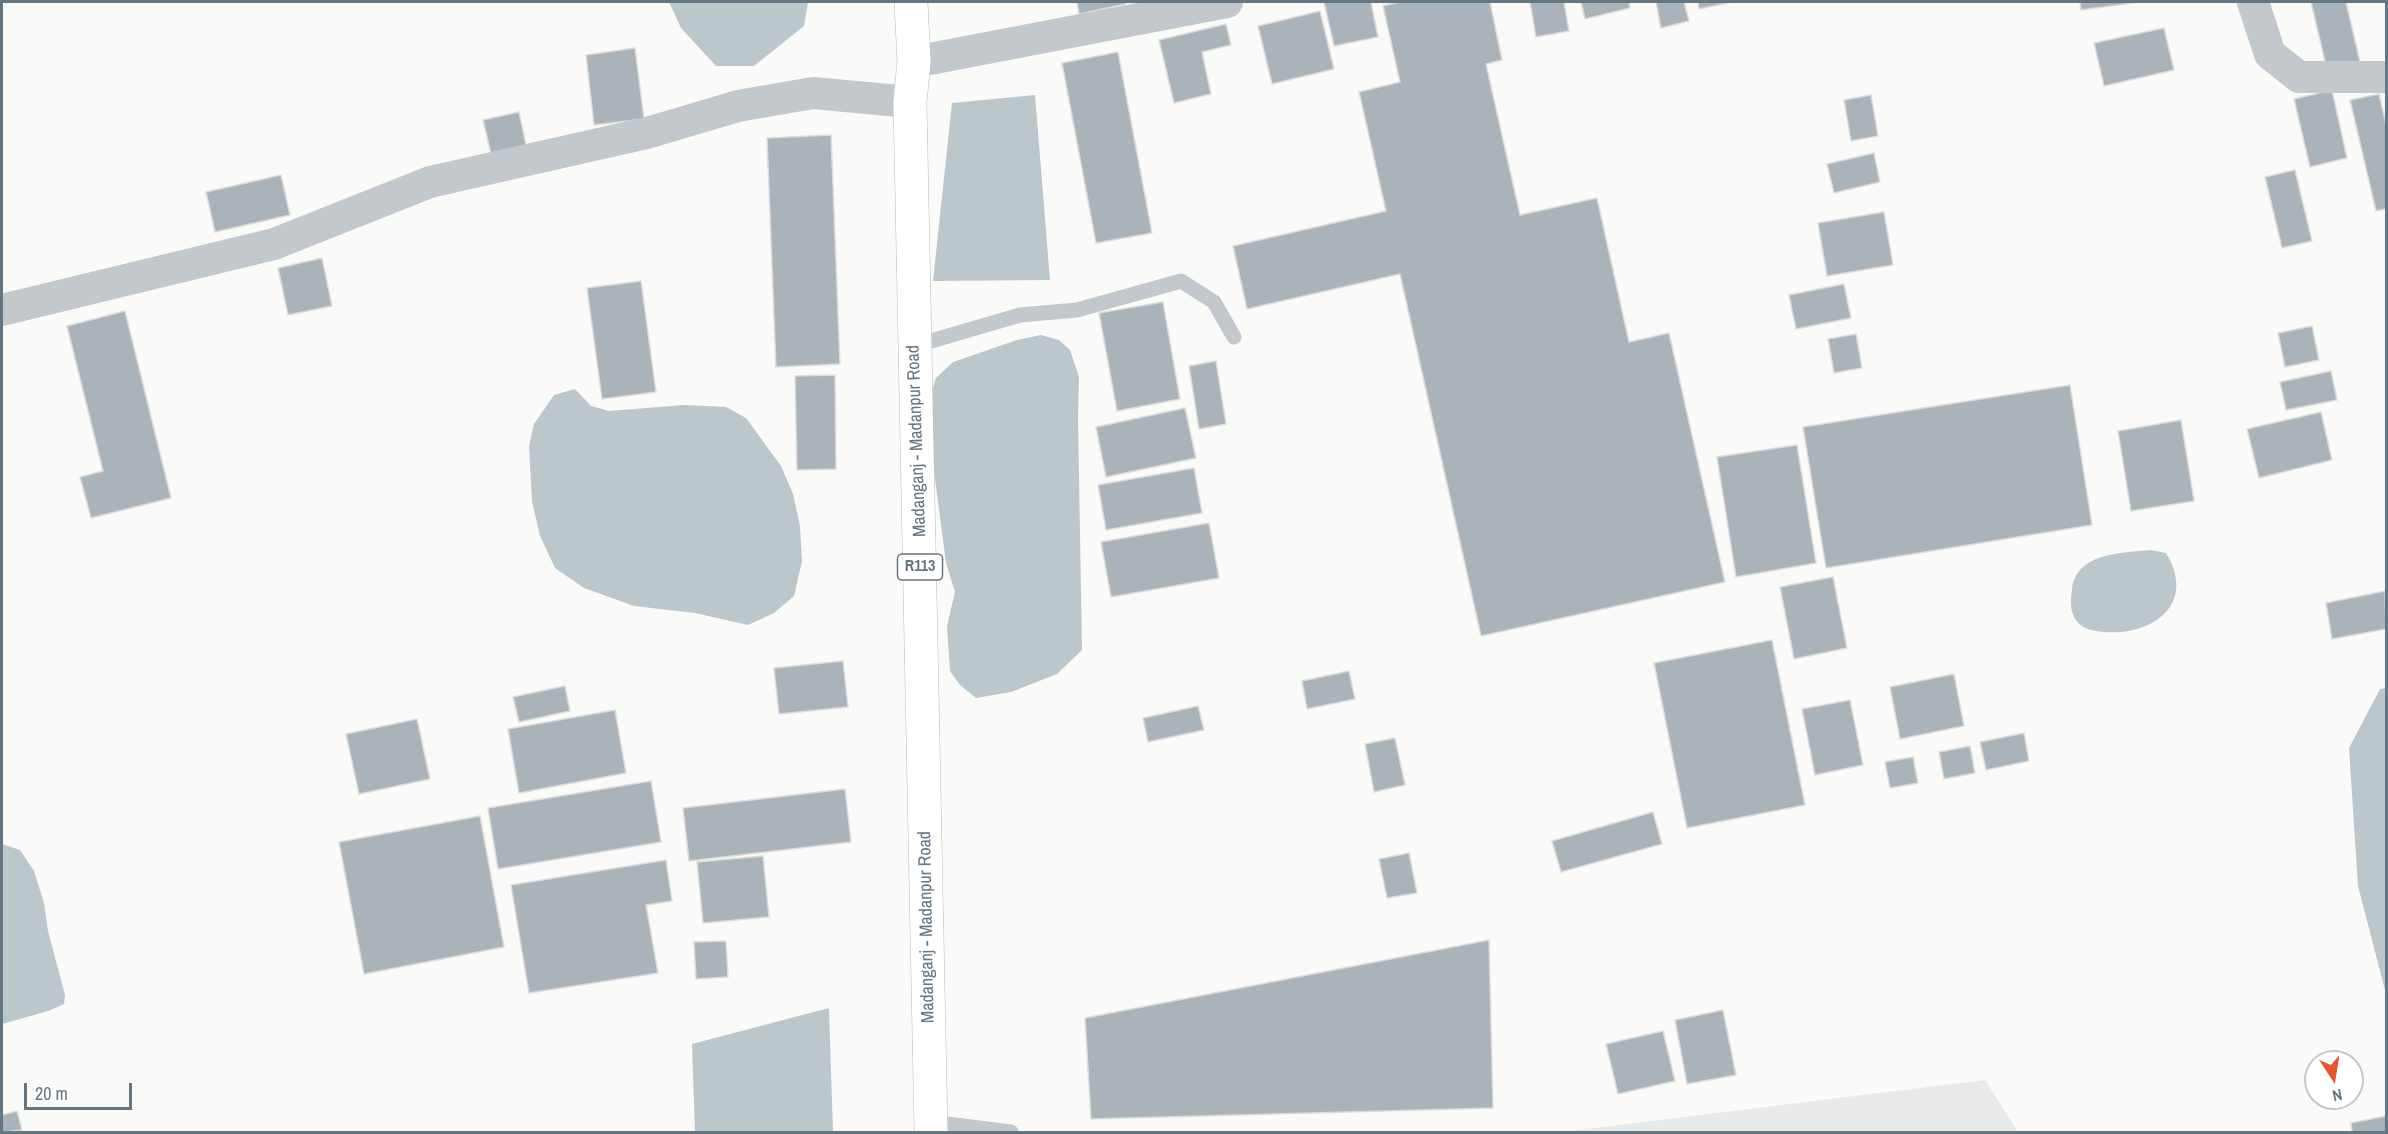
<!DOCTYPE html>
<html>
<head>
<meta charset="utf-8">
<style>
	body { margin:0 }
	#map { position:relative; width:2388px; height:1134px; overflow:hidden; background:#fafaf8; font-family:"Archivo Narrow",sans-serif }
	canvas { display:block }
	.frame { position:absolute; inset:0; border:3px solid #657683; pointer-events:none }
	.north { position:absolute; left:2304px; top:1050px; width:60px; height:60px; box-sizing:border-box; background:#fff; border:2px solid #c1c8cd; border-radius:50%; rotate:168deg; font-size:16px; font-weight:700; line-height:24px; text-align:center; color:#657683 }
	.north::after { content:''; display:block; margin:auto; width:21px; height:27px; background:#e4572e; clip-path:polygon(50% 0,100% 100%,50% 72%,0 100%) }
	.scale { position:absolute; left:24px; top:1083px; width:108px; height:27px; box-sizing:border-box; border:3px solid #657683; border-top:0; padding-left:8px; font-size:18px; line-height:21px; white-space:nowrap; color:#657683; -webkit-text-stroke:4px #fff; paint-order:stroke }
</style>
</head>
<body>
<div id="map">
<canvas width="2388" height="1134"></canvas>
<div class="frame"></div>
<div class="north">N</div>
<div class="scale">20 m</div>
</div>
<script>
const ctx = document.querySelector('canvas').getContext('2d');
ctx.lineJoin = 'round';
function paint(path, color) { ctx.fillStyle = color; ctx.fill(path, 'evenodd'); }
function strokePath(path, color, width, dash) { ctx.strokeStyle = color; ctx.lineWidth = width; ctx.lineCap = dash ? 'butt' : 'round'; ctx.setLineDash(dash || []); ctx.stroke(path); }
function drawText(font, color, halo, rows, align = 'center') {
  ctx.font = font + ' "Archivo Narrow",sans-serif'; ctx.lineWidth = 6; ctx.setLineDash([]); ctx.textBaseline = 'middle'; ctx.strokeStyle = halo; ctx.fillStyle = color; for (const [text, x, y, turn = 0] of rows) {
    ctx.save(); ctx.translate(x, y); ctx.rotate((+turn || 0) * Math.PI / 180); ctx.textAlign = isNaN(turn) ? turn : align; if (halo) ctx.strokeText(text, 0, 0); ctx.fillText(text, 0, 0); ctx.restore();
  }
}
const built = new Path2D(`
	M1985,1080L2018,1132H1562Z`);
const water = new Path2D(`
	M669,2H808L804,26L754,66H716L681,28Z
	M1035,95L1050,280L933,281L952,103Z
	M1041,335L1059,340L1070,350L1079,377L1078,418L1082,650L1057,674L1011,692L976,698L960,685L950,671L947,626L955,592L946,563L926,410L936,378L953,362L1017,340Z
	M575,389L591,406L609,411L684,405L726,407L746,418L781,466L793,494L800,526L802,561L794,596L774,613L748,625L695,613L634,606L584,588L555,568L540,536L532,501L529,446L534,424L554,395Z
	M2151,550L2166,553C2197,604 2153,636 2104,632C2093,631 2082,629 2076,620C2069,610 2071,599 2072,589C2077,552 2122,553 2151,550Z
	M2386,688V994L2358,886L2349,748L2380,689Z
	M2,844L20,850L34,871L44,903L48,931L65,995L64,1004L48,1011L2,1024Z
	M829,1008L833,1132H695L692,1044Z`);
const building = new Path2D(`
	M1077,2H1126V4L1079,14Z
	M1324,2H1371L1378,37L1334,46Z
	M1400,2H1490L1502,60L1486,64L1520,215L1597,198L1629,342L1669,333L1725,582L1481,636L1400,274L1247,309L1233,246L1386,211L1359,92L1400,82L1383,6Z
	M1530,2H1564L1569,31L1536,37Z
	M1581,2H1629L1630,8L1585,19Z
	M1656,2H1684L1689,21L1661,28Z
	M1698,2H1732L1699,9Z
	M2080,2H2140L2081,10Z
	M2311,2H2346L2360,62L2327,70Z
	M1320,11L1334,69L1272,84L1258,26Z
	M1226,24L1231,45L1202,52L1211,94L1174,103L1159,40Z
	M2164,28L2174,70L2104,86L2094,43Z
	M635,48L644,119L594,125L586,55Z
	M1118,52L1152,233L1096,243L1062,63Z
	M2332,90L2347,158L2310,167L2294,99Z
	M2379,94L2386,124V209L2376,211L2350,100Z
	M1871,95L1878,136L1851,141L1844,100Z
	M519,112L527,150L492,158L483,120Z
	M831,135L840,364L776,367L767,138Z
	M1874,153L1880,182L1834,193L1827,164Z
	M2295,170L2312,241L2282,248L2265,177Z
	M281,175L290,215L215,232L206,192Z
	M1884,212L1893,265L1827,276L1818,223Z
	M322,258L332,306L288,315L278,268Z
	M641,281L656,392L602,399L587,288Z
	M1844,284L1851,318L1796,329L1789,295Z
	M1163,302L1180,399L1117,411L1099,313Z
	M125,311L171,498L91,518L80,477L103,471L67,326Z
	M2312,326L2319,360L2285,367L2278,333Z
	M1856,334L1862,368L1834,373L1828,339Z
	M1216,361L1226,424L1199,429L1189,366Z
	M2331,371L2337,400L2286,410L2280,382Z
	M835,375L836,469L797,470L795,376Z
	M2070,385L2092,525L1826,568L1803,427Z
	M1185,408L1196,458L1106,477L1096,427Z
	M2321,412L2332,460L2259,478L2247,429Z
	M2181,420L2194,501L2131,511L2118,431Z
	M1797,445L1816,563L1736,577L1717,457Z
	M1194,468L1202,513L1106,530L1098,485Z
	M1209,523L1219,578L1111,597L1101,542Z
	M1833,577L1847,648L1794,659L1780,587Z
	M2385,591L2386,629L2332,639L2326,603Z
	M1772,640L1805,805L1687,828L1654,663Z
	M843,661L848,707L779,714L774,668Z
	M1349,671L1355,699L1307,709L1302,681Z
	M1954,674L1964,726L1900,739L1890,687Z
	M565,686L570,711L519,722L513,697Z
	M1850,700L1863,765L1815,775L1802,709Z
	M1198,706L1204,730L1148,742L1143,718Z
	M615,710L626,773L519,793L508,729Z
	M417,719L430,779L359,794L346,734Z
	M2024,733L2029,761L1986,770L1980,742Z
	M1395,738L1405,785L1374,792L1365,744Z
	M1970,746L1975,773L1944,779L1939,752Z
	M1913,757L1918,783L1890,788L1885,762Z
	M651,781L661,842L498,869L488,808Z
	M845,789L851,842L689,861L683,808Z
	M1653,812L1662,844L1561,872L1552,841Z
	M480,816L504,947L364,974L339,842Z
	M1409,853L1417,893L1387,898L1379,859Z
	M763,856L769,917L703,923L697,862Z
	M666,860L672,901L646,905L658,973L529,993L511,885Z
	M1489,940L1493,1108L1091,1119L1085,1018Z
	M726,941L728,977L696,979L694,942Z
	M1723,1010L1736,1075L1687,1084L1675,1020Z
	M1663,1031L1675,1081L1618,1094L1606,1044Z
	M17,1111L22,1130L2,1132V1115Z
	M2386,1116V1132H2352L2351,1123Z`);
const service = new Path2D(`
	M914,346L1020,315L1077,310L1181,281L1214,302L1234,337
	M931,1122L1011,1132`);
const minor = new Path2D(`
	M2253,2L2270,54L2299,77H2386
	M914,62L1227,2
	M2,310L274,244L430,182L647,133L738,106L813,93L910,102`);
const primary = new Path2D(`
	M911,2L914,62L910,102L931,1132`);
const shields = [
	[920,567,45]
];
const shieldNames = [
	["R113",920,567]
];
const streetNames = [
	["Madanganj - Madanpur Road",917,441,-92],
	["Madanganj - Madanpur Road",927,927,-91]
];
paint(built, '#e8e9e9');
paint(water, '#bbc7cb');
paint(building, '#aab3b9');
strokePath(building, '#dcdcda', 1.5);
strokePath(primary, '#b5babe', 34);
strokePath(service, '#c3c8cc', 15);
strokePath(minor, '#c3c8cc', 32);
strokePath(primary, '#fff', 33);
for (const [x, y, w] of shields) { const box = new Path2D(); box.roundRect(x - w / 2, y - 13, w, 26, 4.5); ctx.fillStyle = '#fff'; ctx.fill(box); strokePath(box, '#657683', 1.5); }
drawText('bold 16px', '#657683', null, shieldNames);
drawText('18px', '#657683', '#fff', streetNames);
</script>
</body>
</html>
